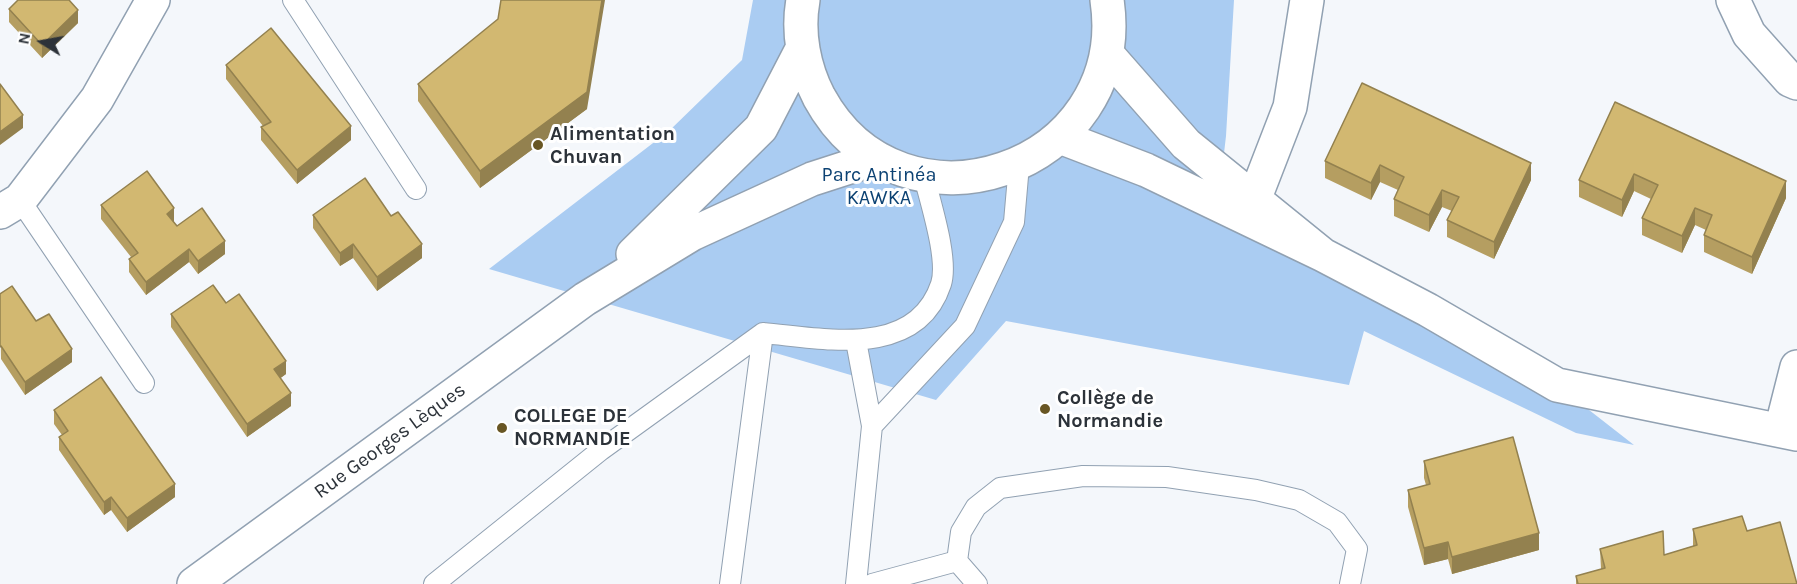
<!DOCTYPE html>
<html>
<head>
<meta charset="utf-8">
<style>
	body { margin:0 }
	#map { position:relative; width:1797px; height:584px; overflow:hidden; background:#f4f7fb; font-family:Karla,sans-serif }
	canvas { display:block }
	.north { position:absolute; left:12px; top:12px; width:60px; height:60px; -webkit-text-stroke:4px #fff; paint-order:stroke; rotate:281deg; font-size:16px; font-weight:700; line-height:24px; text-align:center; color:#2c3239 }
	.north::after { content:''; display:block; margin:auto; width:21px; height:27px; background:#2c3239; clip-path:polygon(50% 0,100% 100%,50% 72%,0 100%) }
</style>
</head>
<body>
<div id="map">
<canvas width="1797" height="584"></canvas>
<div class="north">N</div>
</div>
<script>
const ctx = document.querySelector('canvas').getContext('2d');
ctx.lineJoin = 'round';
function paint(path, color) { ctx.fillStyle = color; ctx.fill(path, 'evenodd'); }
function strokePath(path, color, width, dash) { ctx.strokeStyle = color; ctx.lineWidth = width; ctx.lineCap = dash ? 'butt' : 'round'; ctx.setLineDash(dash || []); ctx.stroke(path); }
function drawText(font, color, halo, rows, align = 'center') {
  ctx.font = font + ' Karla,sans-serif'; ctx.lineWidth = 6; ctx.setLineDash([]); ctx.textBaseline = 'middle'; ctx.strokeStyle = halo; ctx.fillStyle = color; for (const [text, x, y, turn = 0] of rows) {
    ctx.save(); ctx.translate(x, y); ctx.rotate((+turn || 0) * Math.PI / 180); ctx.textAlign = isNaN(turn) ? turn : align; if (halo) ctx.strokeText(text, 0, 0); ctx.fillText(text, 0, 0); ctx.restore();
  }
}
const green = new Path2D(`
	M753,0H1234L1226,136L1218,205L1557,385L1634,445L1576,433L1364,331L1349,385L1006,321L936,400L489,269L670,130L742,60Z`);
const service = new Path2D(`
	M293,0L416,189
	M20,200L144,383
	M856,341L872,426L856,584
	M872,426L965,326L1014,222L1019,165
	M434,584L601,450L763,333C822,338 916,360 941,284C949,259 930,202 924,176
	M730,584L763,333
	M872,584L957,561
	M977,584L957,561L961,532L976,507L1000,488L1083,476L1167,477L1256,490L1299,500L1337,522L1357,549L1350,584`);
const minor = new Path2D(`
	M1733,0L1749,34L1790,80L1797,83
	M1060,137L1146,170L1323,255L1186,144L1107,54
	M1254,200L1290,107L1307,0
	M0,212L20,200L97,99L153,0
	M1323,255L1428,310L1557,385L1797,434
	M1781,430L1797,367`);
const secondary = new Path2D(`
	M803,0C797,33 804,68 819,97C902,249 1132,169 1107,0
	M633,254L761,128L802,49
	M194,584L585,299L692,234L812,179L877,158`);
const wall = new Path2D(`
	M9,9L78,23L42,58L9,22Z
	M226,65L351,140L297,184L261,140V127L263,126L226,79Z
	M1362,83L1531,180L1494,259L1447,237V220L1452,211L1442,207L1429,232L1394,216V199L1398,190L1380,182L1371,200L1325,178V161Z
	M418,84L587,109L480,188L418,101Z
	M1615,102L1786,198L1752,274L1704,252V235L1706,230L1695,225L1682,253L1642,235V218L1651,199L1634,191L1622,217L1579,197V180Z
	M101,205L174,221L173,222L177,226L225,254L198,274L189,262L146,295L129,272V259L131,257L101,219Z
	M313,215L422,258L377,291L353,258L340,266L313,228Z
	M0,294L36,321L72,362L25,395L1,359Z
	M226,303L286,374L280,378L291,406L247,437L171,327V314Z
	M54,410L175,497L127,532L111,510L104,515L59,450V437L62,435L54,424Z
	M1424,461L1539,550L1452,574L1448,559L1424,565L1408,507V490L1426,485L1424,478Z
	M1693,529L1747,531L1797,584H1576V576L1601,569L1600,549L1664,555L1693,546Z`);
const shadedWall = new Path2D(`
	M602,0H605L587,109L480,188V171Z
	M78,10V23L42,58V45Z
	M23,115V128L0,145V132Z
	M351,126V140L297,184V170Z
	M1531,163V180L1494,259V242Z
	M1380,165V182L1371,200V183Z
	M1634,174V191L1622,217V200Z
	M1786,181V198L1752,274V257Z
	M1442,190V207L1429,232V215Z
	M174,208V221L167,227V214Z
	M1695,208V225L1682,253V236Z
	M225,241V254L198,274V261Z
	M353,244V258L340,266V253Z
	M422,244V258L377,291V277Z
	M189,249V262L146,295V282Z
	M72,349V362L25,395V382Z
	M286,361V374L274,383V369Z
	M291,393V406L247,437V424Z
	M175,484V497L127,532V518Z
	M111,497V510L104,515V502Z
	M1539,533V550L1452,574V557Z
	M1448,542V559L1424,565V548Z`);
const building = new Path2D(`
	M18,0H69L78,10L42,45L9,9Z
	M501,0H602L587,92L480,171L418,84L498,19Z
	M271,28L351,126L297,170L261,127L271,122L226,65Z
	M1362,83L1531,163L1494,242L1447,220L1459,197L1442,190L1429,215L1394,199L1404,177L1380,165L1371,183L1325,161Z
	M0,84L23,115L0,132Z
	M1615,102L1786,181L1752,257L1704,235L1712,215L1695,208L1682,236L1642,218L1658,185L1634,174L1622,200L1579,180Z
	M147,171L174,208L167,214L177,226L202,208L225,241L198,261L189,249L146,282L129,259L138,253L101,205Z
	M365,178L391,216L398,212L422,244L377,277L353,244L340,253L313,215Z
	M213,285L226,303L239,294L286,361L274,369L291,393L247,424L171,314Z
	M12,286L36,321L49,314L72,349L25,382L1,346L0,347V294Z
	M101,377L175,484L127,518L111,497L104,502L59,437L68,431L54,410Z
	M1513,437L1539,533L1452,557L1448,542L1424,548L1408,490L1430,484L1424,461Z
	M1742,516L1747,531L1780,522L1797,584H1578L1576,576L1605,568L1600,549L1663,531L1664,555L1697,545L1693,529Z`);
const markers = [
	[538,145,6,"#685624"],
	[1045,409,6,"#685624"],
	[502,428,6,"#685624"]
];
const poiNames = [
	["Alimentation",550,134],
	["Chuvan",550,157],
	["Collège de",1057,398],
	["Normandie",1057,421],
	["COLLEGE DE",514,416],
	["NORMANDIE",514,439]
];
const parkNames = [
	["Parc Antinéa",879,175],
	["KAWKA",879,198]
];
const streetNames = [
	["Rue Georges Lèques",390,441,-36]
];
paint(green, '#aaccf2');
strokePath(service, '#91a1b2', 22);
strokePath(minor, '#91a1b2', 36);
strokePath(secondary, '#91a1b2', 36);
strokePath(service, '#fff', 20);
strokePath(minor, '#fff', 33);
strokePath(secondary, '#fff', 33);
paint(wall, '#b59e61');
paint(shadedWall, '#93814f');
paint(building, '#d2b871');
strokePath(building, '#93814f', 1.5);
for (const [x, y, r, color] of markers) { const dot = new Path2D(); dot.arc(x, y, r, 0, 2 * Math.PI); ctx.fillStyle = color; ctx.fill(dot); strokePath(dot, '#fff', 2); }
drawText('bold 20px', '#2c3239', '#fff', poiNames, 'left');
drawText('20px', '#0c4273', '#fff', parkNames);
drawText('20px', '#2c3239', '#fff', streetNames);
</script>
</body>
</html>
